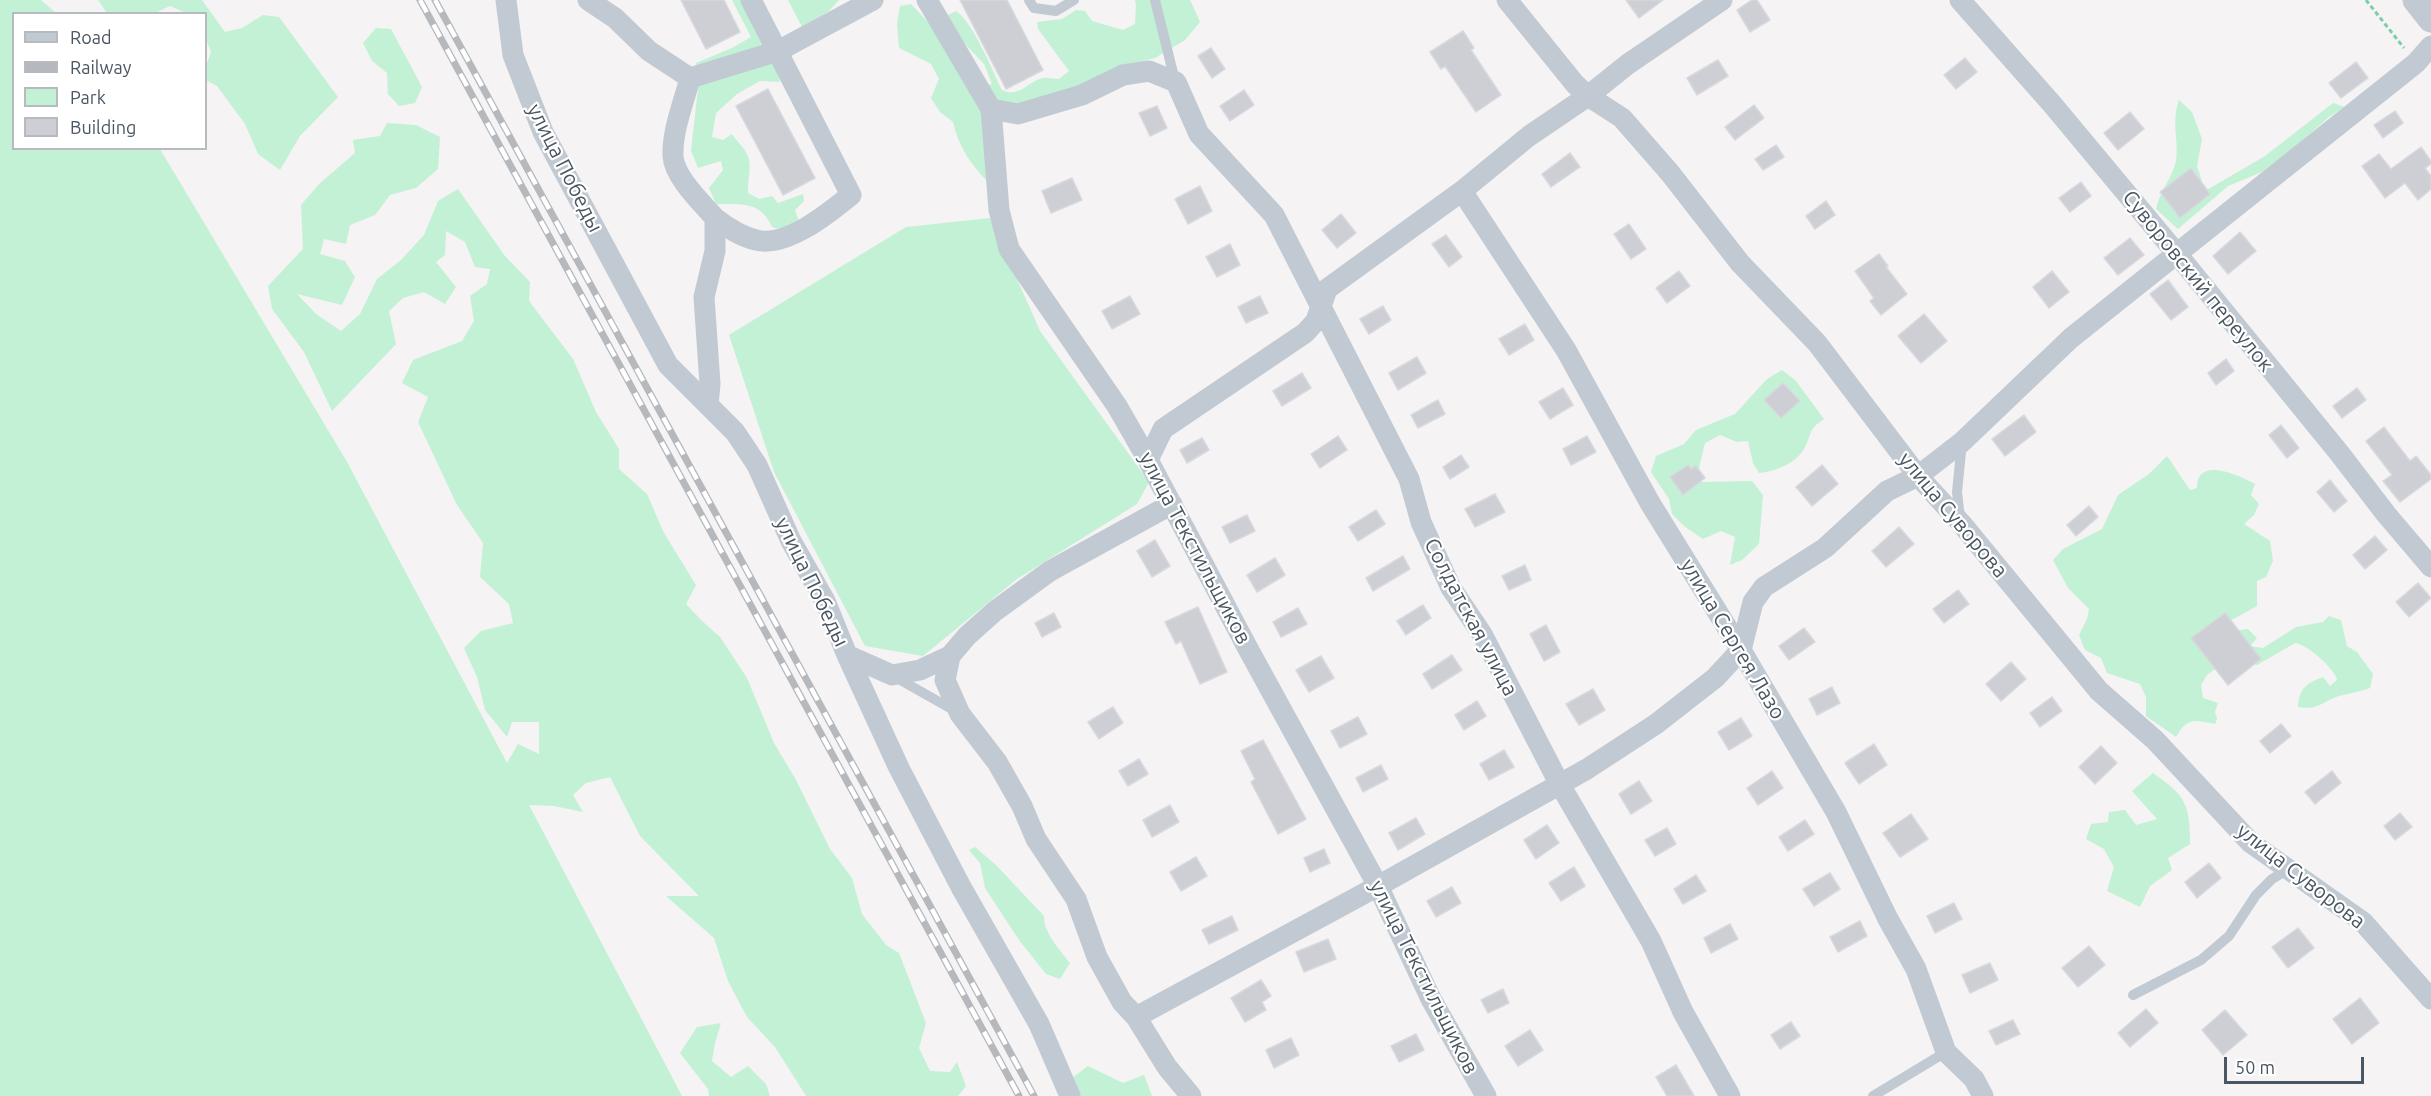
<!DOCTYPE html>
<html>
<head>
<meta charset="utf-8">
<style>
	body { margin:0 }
	#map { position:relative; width:2431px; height:1096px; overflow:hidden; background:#f5f3f3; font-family:Ubuntu,sans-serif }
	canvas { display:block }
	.legend { position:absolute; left:12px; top:12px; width:195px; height:138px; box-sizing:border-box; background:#fff; border:2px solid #b7bbc0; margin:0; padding:8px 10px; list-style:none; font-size:18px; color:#4a5661 }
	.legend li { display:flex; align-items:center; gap:12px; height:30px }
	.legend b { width:30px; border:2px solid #b7bbc0 }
	.scale { position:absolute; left:2224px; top:1057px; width:140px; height:27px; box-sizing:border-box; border:3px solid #4a5661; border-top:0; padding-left:8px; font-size:18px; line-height:21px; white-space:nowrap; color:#4a5661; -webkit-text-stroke:4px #fff; paint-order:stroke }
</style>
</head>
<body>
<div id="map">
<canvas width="2431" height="1096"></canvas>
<ul class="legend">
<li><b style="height:8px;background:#c1cad2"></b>Road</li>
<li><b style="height:8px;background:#b5b8bd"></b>Railway</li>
<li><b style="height:16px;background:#c3f1d5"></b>Park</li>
<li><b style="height:16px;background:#cdcfd5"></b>Building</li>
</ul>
<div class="scale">50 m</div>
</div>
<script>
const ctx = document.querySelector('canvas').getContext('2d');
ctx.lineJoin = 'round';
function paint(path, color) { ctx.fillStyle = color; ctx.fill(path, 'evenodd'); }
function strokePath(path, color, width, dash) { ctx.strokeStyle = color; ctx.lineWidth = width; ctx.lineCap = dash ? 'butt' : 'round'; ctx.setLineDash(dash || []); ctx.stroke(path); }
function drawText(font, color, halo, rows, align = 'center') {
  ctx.font = font + ' Ubuntu,sans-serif'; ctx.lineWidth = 4.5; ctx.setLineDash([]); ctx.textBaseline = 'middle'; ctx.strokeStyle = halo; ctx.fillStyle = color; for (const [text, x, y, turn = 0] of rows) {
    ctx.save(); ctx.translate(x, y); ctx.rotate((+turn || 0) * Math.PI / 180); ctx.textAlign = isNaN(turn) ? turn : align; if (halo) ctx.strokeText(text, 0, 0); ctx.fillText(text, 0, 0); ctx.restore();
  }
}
const green = new Path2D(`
	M0,0H41L56,13L14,14V148L160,149L347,462L507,763L518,744L539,754V722H512L507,737L485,710L477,677L464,648L481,631L513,623L509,604L480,577L483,543L457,505L418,422L428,397L402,383L413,360L462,341L474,321L470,296L487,284L490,269L475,267L465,242L446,231L445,255L436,262L456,287L445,304L424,292L403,298L389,311L396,344L332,411L304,352L272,309L268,286L303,249L301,205L319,184L355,153L353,140L380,136L387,123L416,125L440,137L438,169L416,188L390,195L375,215L350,225L346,244L324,239L320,254L345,261L355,277L342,305L297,294L316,314L341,331L360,314L377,279L401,260L424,235L438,201L458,189L505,256L530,282L529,301L573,359L596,412L619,449V469L647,494L664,533L696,585L686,604L702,621L720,637L747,678L774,743L796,780L830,849L852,878L862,914L886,945L899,953L926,1023L919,1048L930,1071L950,1072L957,1062L966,1086L958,1096H806L775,1047L747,1017L728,981L714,938L666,896H699L640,836L610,777L586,783L573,795L583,812L554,806L529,805L682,1096H0Z
	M98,0H202L225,32L242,28L263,15L279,17L338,97L300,136L280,170L258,154L245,124L217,86L206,80V66L211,52L206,39V14L186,13L170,6L155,13H107Z
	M732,0H741L777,69L780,82L760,81L737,94L716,113L712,137L723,140L732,134C736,141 744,147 747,154C753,165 747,180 748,193L759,199L772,196L778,203L803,194L804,201L795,210L799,221L785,230L772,227C760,200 741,205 716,204L709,188L723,170L721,161L698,168L691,151L698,89L696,63L732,48L751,37Z
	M788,0H839L828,12L802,27Z
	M1135,0H1190L1200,22L1185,40L1155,58L1134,63L1054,99L983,112L988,182C971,165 958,146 953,122L940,112L931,98L939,79L931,64L899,48L897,24L900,6L911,4L987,85L992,84L984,64L959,38L948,15L956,11C973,22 992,70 1002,90C1019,99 1029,80 1044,78C1048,77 1054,79 1059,79L1069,71L1038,29L1037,22L1062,19L1076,10L1085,11L1092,21L1123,30L1135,24L1136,5Z
	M376,28L391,29L422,87L415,103L399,106L388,94L387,73L372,61L363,43Z
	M2179,100L2192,112L2202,139L2197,166L2205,191L2265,156L2333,103L2345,107L2329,117L2293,149L2262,172L2228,186L2178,229L2156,209C2160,191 2174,174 2176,161C2179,139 2171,122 2179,100Z
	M990,218L1040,331L1149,482L1137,504L1017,579L923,656L865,646L774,472L729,335L906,227Z
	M1782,370L1796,381L1824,419C1808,430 1813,430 1806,445C1798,463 1777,471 1759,473L1753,463L1748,441L1737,442L1720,435L1705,443L1699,468V482L1752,481L1763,495L1759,544L1742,560L1730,565L1735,537L1721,531L1703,539L1685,527L1672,514L1669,499L1651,472L1656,456L1684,444L1696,430L1735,414L1767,379Z
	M2167,456L2190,490L2197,488C2197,455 2240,476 2255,484L2251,495L2259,504L2254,515L2244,524L2270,541L2273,561L2266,577L2257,581V606L2219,627L2231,631L2248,629L2257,638L2250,646L2263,648L2296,627L2323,622L2329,616L2341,620L2347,646L2357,652L2373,674L2370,688C2361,691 2352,693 2343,695C2324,699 2320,711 2298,707C2299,689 2306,683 2323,677L2330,686L2337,680C2335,669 2307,644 2295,643L2257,665L2236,659L2218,667L2207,675L2201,685L2203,698L2218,703L2215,712L2217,719L2215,724C2195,720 2187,717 2176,737L2146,716V697L2140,684L2107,673L2101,658L2085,650L2079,635L2087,619L2089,609L2068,588L2053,560L2063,549L2102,529L2118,495L2149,474Z
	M2153,773C2186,796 2190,804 2190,844L2168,858L2172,870L2150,886L2140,907L2107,891L2114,867L2104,849L2086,839L2091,824L2108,822L2109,812L2125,810L2136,825L2157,819L2132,791Z
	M975,847L996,865L1044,916C1043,932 1060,950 1070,963L1060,979L1046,974L1019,940L985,888L980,863L969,850Z
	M721,1023L715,1043L712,1061L731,1077L748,1066L766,1084L770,1096H709L708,1089L680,1053L697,1027Z
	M1088,1066L1123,1083L1144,1075L1152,1096H1080L1072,1078Z`);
const building = new Path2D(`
	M681,0H724L740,32L706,49Z
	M960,0H1007L1043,70L1006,89Z
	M1626,0H1663L1639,18Z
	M1752,0H1757L1770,20L1750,32L1737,10Z
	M1463,31L1474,48L1471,50L1501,95L1476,112L1445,66L1441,69L1430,52Z
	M1211,48L1225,69L1212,78L1198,56Z
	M1965,58L1977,72L1956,89L1944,75Z
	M1718,60L1728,76L1697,95L1687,78Z
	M2356,62L2368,78L2341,98L2329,83Z
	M768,89L815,178L783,195L736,106Z
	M1244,90L1254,105L1230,121L1220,106Z
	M1754,105L1764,118L1735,140L1725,127Z
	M1157,106L1167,128L1150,136L1139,113Z
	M2395,111L2403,123L2383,138L2374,125Z
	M2130,112L2144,129L2118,150L2104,133Z
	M1776,145L1784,157L1763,170L1755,159Z
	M2421,147L2431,161V164L2425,168L2431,176V189L2418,200L2405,183L2385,198L2362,166L2379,154L2391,169Z
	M1570,153L1580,167L1551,187L1542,174Z
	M2191,168L2210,194L2180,218L2160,192Z
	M1072,178L1082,200L1051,213L1042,191Z
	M2081,182L2091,196L2070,212L2059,198Z
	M1200,186L1212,211L1188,224L1175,199Z
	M1826,201L1835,215L1815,229L1806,216Z
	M1341,214L1356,233L1337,248L1322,230Z
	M1629,224L1646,249L1631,259L1614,234Z
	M2240,232L2256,251L2228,274L2213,256Z
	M1446,235L1462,257L1449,267L1432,244Z
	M2130,238L2144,255L2118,275L2104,258Z
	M1230,244L1240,265L1217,277L1206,257Z
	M1879,254L1888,266L1886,267L1907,294L1881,315L1870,301L1874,298L1855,271Z
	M1679,271L1690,286L1667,303L1656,288Z
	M2052,271L2069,292L2049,308L2033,287Z
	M2168,280L2188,307L2171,320L2150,294Z
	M1130,296L1140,314L1112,329L1102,311Z
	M1260,296L1268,313L1246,323L1238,307Z
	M1383,306L1391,320L1369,334L1360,319Z
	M1924,314L1947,341L1921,363L1898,336Z
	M1525,324L1534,340L1509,355L1499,339Z
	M1417,357L1426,373L1398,390L1389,373Z
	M2226,359L2234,371L2216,385L2208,373Z
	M1302,373L1311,388L1282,406L1273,391Z
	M1783,383L1800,401L1781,418L1764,400Z
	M1563,388L1573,405L1550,419L1539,402Z
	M2357,388L2366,400L2342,418L2333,406Z
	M1438,400L1445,414L1418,428L1411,415Z
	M2024,415L2036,432L2005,456L1992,439Z
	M2281,425L2299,448L2287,458L2269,435Z
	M2384,427L2410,461L2416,456L2431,475V479L2400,502L2383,481L2392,475L2366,441Z
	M1338,436L1347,450L1320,468L1311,454Z
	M1587,436L1596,452L1571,465L1563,449Z
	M1202,438L1209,450L1187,463L1180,450Z
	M1461,455L1469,467L1450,479L1443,467Z
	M1688,465L1691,469L1696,466L1705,478L1683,495L1670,477Z
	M1822,465L1838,484L1812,506L1796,487Z
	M2330,480L2347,501L2334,512L2317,492Z
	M1495,494L1505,512L1475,527L1465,509Z
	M2089,506L2098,517L2076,536L2067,525Z
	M1376,510L1385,524L1358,541L1349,527Z
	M1247,515L1255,531L1230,543L1222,527Z
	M1899,527L1914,544L1886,567L1872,551Z
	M2375,536L2387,550L2365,569L2353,555Z
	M1155,540L1170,566L1152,577L1137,551Z
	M1403,556L1410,569L1373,591L1366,578Z
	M1275,558L1285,575L1257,592L1247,575Z
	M1525,565L1531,580L1509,590L1502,576Z
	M2418,583L2431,598L2409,617L2396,602Z
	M1958,590L1969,604L1944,623L1933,609Z
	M1423,605L1431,618L1406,635L1397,621Z
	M1198,607L1227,672L1200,684L1181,641L1176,644L1165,622Z
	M1298,608L1307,624L1281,637L1273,622Z
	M1054,613L1061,627L1042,637L1035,623Z
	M2225,613L2261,659L2228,685L2191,638Z
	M1546,625L1560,652L1544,661L1530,634Z
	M1804,628L1815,642L1789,660L1779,646Z
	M1452,655L1462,670L1432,689L1423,674Z
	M1321,656L1334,678L1309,692L1296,670Z
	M2011,662L2026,679L2001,701L1986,684Z
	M1832,687L1840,703L1817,715L1809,699Z
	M1593,689L1605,710L1579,725L1566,704Z
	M2052,697L2062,711L2040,727L2030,713Z
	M1477,701L1486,716L1464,730L1455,715Z
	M1113,707L1123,723L1099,739L1088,722Z
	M1358,717L1367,734L1340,748L1331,731Z
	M1741,718L1752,736L1729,750L1718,732Z
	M2281,724L2291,736L2270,753L2260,741Z
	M1263,740L1306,819L1278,834L1251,782L1255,779L1241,751Z
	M1874,744L1887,765L1859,784L1845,763Z
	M2101,746L2117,763L2095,784L2079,767Z
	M1504,750L1514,767L1489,780L1480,764Z
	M1139,759L1148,774L1128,786L1119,771Z
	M1381,765L1388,779L1363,792L1356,778Z
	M1772,771L1783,788L1758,805L1747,788Z
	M2332,771L2341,783L2315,804L2305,792Z
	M1639,781L1652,801L1631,814L1619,794Z
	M1170,805L1179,822L1152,837L1143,820Z
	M2400,813L2412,827L2395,840L2384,826Z
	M1911,814L1928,839L1900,857L1883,833Z
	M1416,818L1425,834L1398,850L1389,833Z
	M1805,820L1814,834L1788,851L1779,837Z
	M1547,825L1559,843L1536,859L1524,840Z
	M1667,828L1676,844L1655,856L1645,840Z
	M1324,849L1330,863L1310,872L1304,858Z
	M1196,857L1207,876L1181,891L1170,872Z
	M2209,863L2221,878L2197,898L2185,882Z
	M1574,867L1585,886L1561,901L1549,883Z
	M1830,873L1840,889L1814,906L1803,889Z
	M1696,875L1706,891L1683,904L1674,889Z
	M1452,887L1461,903L1436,917L1427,901Z
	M1954,903L1962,919L1935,933L1927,916Z
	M1232,916L1238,930L1209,944L1202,930Z
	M1860,921L1867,936L1838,952L1830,937Z
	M1730,924L1738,939L1711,953L1704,938Z
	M2298,928L2314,948L2288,968L2272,947Z
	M1328,939L1336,959L1304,972L1296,952Z
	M2089,946L2105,965L2078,987L2062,968Z
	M1990,963L1998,980L1970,993L1962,975Z
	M1261,980L1271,996L1262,1002L1266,1010L1245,1022L1231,998Z
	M1503,989L1509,1003L1488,1013L1481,1000Z
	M2360,998L2379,1023L2352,1044L2333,1019Z
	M2146,1009L2158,1023L2130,1047L2118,1033Z
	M2225,1010L2247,1035L2223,1055L2202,1030Z
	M2013,1020L2020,1034L1996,1045L1989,1031Z
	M1791,1022L1800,1036L1780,1049L1771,1035Z
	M1530,1030L1543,1050L1518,1066L1505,1046Z
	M1416,1034L1424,1050L1399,1062L1391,1046Z
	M1291,1038L1299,1055L1274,1068L1266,1050Z
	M1676,1065L1694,1096H1667L1656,1077Z`);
const path = new Path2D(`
	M2366,0L2404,48`);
const service = new Path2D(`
	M1029,0L1034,8L1056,11L1074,0
	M1155,0L1175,81
	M1960,519L1957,492L1962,442
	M895,677L957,712
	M2133,995L2201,960L2229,936L2256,895L2272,879L2287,870
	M1873,1096L1946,1052`);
const minor = new Path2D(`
	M506,0L513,55L543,132L668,365L735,432L757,465L791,541L825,601L847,655L892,675L920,670L950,656L967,636L995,611L1050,571L1172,504
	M588,0L615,18L649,51L690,78
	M927,0L991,109L999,210L1009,249L1117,406L1148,460L1246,645L1378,886L1431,999L1486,1096
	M1507,0L1575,84L1588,96L1622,118L1670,173L1740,263L1817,343L1918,476L1961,523L2099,691L2155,740L2251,843L2363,922L2431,999
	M1960,0L2052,104L2177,254L2340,454L2386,514L2431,567
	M991,109L1018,114L1082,95L1123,75L1149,71L1176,82L1199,134L1274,215L1409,479L1421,522L1451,588L1482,634L1559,783L1651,941L1683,1012L1730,1096
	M1462,191L1566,350L1650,503L1741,650L1836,812L1888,919L1916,969L1946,1052L1974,1079L1983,1096
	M715,218C702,203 674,177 673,156C672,130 684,102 690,78L778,51L873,0
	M708,405L710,384L704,297L715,251V218C728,228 740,236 756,240C786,248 829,213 851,195L751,0
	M1148,460L1163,429L1305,333L1316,321L1327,289L1462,191L1529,136L1588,96L1628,64L1722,0
	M847,655L899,768L961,887L1039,1024L1070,1096
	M950,656L945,680L960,714L997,762L1022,806L1036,839L1076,899L1097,957L1122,1002L1136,1017L1167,1067L1191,1096
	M1136,1017L1378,886L1587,769L1656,724L1715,678L1741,650L1753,602L1764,587L1825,548L1887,491L1918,476L1962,442L2071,338L2416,63L2431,46`);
const tertiary = new Path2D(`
	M2416,0L2431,19`);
const rail = new Path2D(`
	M420,0L1019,1096
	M435,0L1034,1096`);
const streetNames = [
	["улица Победы",565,168,63],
	["Суворовский переулок",2198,281,51],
	["улица Суворова",1953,515,50],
	["улица Текстильщиков",1195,548,62],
	["улица Победы",812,582,64],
	["Солдатская улица",1471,617,62],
	["улица Сергея Лазо",1733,639,59],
	["улица Суворова",2301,876,38],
	["улица Текстильщиков",1424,977,63]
];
paint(green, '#c3f1d5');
paint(building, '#cdcfd5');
strokePath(building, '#d7d9de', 1.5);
strokePath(path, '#7ad0a6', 3, [4.5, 3]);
strokePath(service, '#c1cad2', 10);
strokePath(minor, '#c1cad2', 21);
strokePath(tertiary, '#c1cad2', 27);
strokePath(rail, '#b5b8bd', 7);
strokePath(rail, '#fff', 4.5, [14]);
drawText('21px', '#4a5661', '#fff', streetNames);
</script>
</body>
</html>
